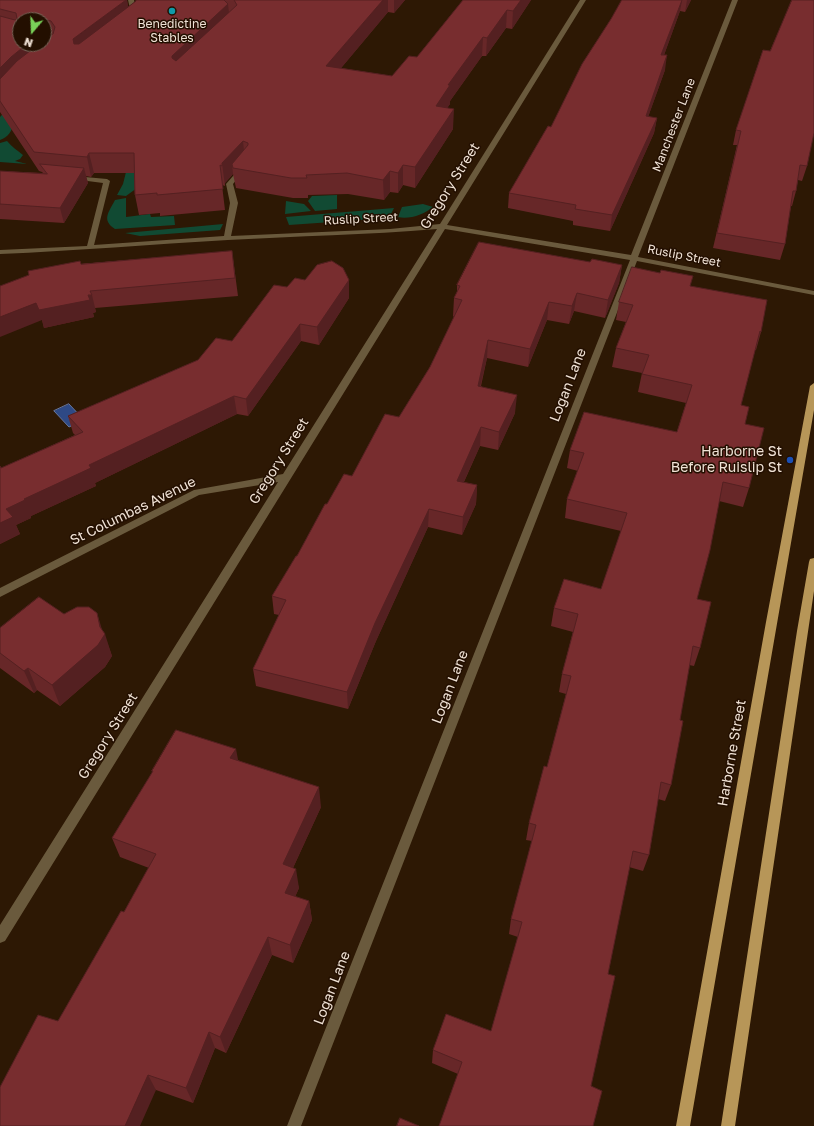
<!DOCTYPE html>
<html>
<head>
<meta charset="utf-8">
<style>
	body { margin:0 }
	#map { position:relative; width:814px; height:1126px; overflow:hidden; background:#2d1804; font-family:"Golos Text",sans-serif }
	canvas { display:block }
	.north { position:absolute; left:12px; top:12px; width:40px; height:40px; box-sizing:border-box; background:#230f00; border:1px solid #756355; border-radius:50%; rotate:199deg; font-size:11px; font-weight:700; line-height:16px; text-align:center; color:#f0e2d5 }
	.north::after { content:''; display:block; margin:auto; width:14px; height:18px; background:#79d158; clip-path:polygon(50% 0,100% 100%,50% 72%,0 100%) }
</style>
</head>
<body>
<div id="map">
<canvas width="814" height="1126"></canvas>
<div class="north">N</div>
</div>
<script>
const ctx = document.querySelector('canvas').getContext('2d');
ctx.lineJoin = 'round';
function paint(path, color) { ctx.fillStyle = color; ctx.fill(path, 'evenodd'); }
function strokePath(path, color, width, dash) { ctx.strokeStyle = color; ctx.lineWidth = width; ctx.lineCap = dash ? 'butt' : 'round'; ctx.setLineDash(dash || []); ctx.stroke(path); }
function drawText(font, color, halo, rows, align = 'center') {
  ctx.font = font + ' "Golos Text",sans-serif'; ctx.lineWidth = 3; ctx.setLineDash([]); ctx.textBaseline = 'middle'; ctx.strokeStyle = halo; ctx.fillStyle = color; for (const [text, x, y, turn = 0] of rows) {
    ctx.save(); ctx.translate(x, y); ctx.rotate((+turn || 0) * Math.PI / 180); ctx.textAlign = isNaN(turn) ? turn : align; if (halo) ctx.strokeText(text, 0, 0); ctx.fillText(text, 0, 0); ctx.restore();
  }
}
const green = new Path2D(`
	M14,101C14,116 17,134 0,140V117Z
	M7,141C12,147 17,150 23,155L20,159L15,161L27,164L0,162V143Z
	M134,170L137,188L126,196L117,195L123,184L126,172Z
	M337,195V209L315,211L308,201L312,196Z
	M126,198V217L150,214L151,217L174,216L175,225L115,229C101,220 109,212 115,200Z
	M286,201L304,204L311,211L285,214Z
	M423,204L433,207C425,214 409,220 398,217L402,207Z
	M394,208L389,218L289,225L286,217Z
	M223,224L220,230L140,236L125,233Z`);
const water = new Path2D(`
	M69,404L84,420L69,427L54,411Z`);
const minor = new Path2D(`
	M128,0H134L137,18L132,17Z
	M580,0H586L447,225L631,255L732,0H738L638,257L814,291V295L637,261L301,1126H287L630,260L445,229L5,941L0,943V925L278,482L199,495L0,597V588L194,490L283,474L437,229C367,235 297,236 228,240C152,244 76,251 0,254V250L87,246L103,183L72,179L71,178L74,176L107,179L110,181L94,245L224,236L230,203L226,184L240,168L242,167L245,169L233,184L238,203L231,236L390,229L440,224Z`);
const major = new Path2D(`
	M814,383V410L690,1126H676L766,622L810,386Z
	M814,558V591L735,1126H721L797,631L809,562L810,559Z`);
const wall = new Path2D(`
	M0,0H127L128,7L136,1V0H405L394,13L388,12L341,68L392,76L417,57L463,0H531L512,29L506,28L486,56H482L450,101V104L447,108L453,129L415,188L403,185L398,193L390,192L384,200L348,194L308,195V198H293L236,188L233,174L225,183V186L222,185L225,210L160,216V213L139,215L135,195L134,173H94L91,177L86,176L88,183L64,223L0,219V171L43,173L42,172L39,171L0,112ZM20,20H44V44Z
	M622,0H691L685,12L680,11L664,55L665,70L648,117L657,118L654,133L610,231L573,225V221L508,208L509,193L551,127Z
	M763,50L807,166L802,181L798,180L796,191L792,206H791L785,244L780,260L713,248L737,145H733L736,130Z
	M232,251L238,296L95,308L96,312L93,313L94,317L44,328L42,320L81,264Z
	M590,262L622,265L619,283L605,318L574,311L569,324L547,320L528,367L487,358L481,386L515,413L498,450L480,446L464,482L477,485L476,504L462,535L428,527L376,641L348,709L256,686L253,669L279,615L274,614L272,596L297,556L327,504L352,476L399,417L430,367L454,317L453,316L454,298L457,292V285Z
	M305,280H349V298L319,345L301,341L248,416L237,414L95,483L96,486L31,516V518L16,525L20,534L0,544V466L1,468L75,435L73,433L68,416L198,360L232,341L287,287Z
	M690,286L761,332L756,350H755L741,405L745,424L749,488L743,507L719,501L697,599L700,648L694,666L689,665L680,720L671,785L665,801L658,799L649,855L643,871L629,867L608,974L591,1086L458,1074L432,1063L433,1050L491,1031L518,937L509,934L511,919L532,841L526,840L529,823L547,767L566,694L559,692L562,674L573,632L551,626L554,608L601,589L621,531L565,518L567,499L578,471L567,468L570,450L677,432L686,403L638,392L642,373L612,367L616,348L626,322L616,320L619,302Z
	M64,614L103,631L112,656L105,667L60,706L37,690L34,693L0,668V628Z
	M238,760L321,807L293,868L299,888L295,897L309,901L312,920L293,963L272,955L226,1053L215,1048L193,1103L156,1090L58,1021L124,912L149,868L120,857L112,838L152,773V771Z`);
const shadedWall = new Path2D(`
	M126,0H127L130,17L77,58L73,39Z
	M383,0H388V12L327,85L326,66Z
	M394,0H405L394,13Z
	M521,0H531L512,29L513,11Z
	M682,0L680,11L659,69L661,55Z
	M687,0H691L685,12Z
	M228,4L230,22L175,77L172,56Z
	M507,10L506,28L486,56L487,38Z
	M45,25L49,44L0,93V68L11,57L27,44H44V31Z
	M483,37L482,56L450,101V104L435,126L436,106L448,85Z
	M667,55L665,70L643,131L646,116Z
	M454,109L453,129L415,188V167Z
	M657,118L654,133L610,231L612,215Z
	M243,141L245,161L232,164L233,174L225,183V186L222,163Z
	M89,153L94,173L91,177L87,157Z
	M403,165V185L398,193V173Z
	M84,168L88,183L64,223L60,208Z
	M390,171V192L384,200L383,180Z
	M622,265L619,283L605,318L608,300Z
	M349,280V298L319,345L317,327Z
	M577,293L574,311L569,324L572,306Z
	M92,295L96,312L93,313L94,317L44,328L42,320L0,337V317L36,303Z
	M549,302L547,320L528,367L530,349Z
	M300,324L301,341L248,416L246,399Z
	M488,340L487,358L476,404L478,386Z
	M517,395L515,413L498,450L499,432Z
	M234,396L237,414L95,483L96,486L31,516V518L16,525L20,534L0,544V523L6,509L24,499L89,465Z
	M481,427L480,446L456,499L457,481Z
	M477,485L476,504L462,535L463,517Z
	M429,509L428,527L376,641L348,709L347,692L375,623Z
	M97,613L104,636L105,634L112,656L105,667L60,706L52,685L100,627Z
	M28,668L37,690L34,693L24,671Z
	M236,749L240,770L230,758Z
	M319,787L321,807L286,883L283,864Z
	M296,869L299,888L288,912L285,893Z
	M309,901L312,920L293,963L290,945Z
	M268,937L272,955L226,1053L220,1037Z
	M209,1032L215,1048L193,1103L186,1088Z
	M148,1075L156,1090L140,1126H125Z`);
const building = new Path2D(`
	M0,0H126L73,39L74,44H79L136,1V0H224L228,4L172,56V58L176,61L237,5L234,0H383L326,66L392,76L409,56L417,57L463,0H521L513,11L507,10L487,38L483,37L448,85H450L436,106L454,109L415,167L403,165L398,173L390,171L383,180L347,173L306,175L307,178H291L233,168L232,164L248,145V143L243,141L222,163V166L220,165L223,189L157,195V193L135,195L134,153H89L87,157L34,152L0,101V79L17,61L39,44H44V40L53,34L55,27L51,21L39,18V20H20V44H27L11,57L0,68V16L15,20L17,19L16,13L0,9Z
	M622,0H682L661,55H667L646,116L657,118L612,215L575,209L576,205L509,193L548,126L551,127L582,64L611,19Z
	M792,0H814V133L807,166L800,165L796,191H793L785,244L717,233L741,131L736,130L763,50L770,51Z
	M44,25H45V30L44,31Z
	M40,164L84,168L60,208L0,204V171L47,174Z
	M479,242L590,262L592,259L622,265L608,300L577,293L572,306L549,302L530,349L488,340L478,386L517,395L499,432L481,427L457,481L477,485L463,517L429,509L375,623L347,692L253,669L286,600L272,596L296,556H297L325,504H327L344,474L352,476L385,414L399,417L430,367L462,300L454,298L460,286L457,285Z
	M232,251L235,278L90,291L92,295H88L90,300L39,310L36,303L0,317V286L29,275L28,271L80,261L81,264Z
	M332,261L343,268L349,280L317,327L300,324L246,399L234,396L89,465L91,468L24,499L25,500L6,509L13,517L0,523V466L1,468L83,432L68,416L198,360L216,338L232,341L274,285L287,287L295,278L305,280L317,265Z
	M632,267L660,273L661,270L693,276L690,286L767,300L761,332L760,331L741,405L749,407L745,424L764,428L749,488L723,482L710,550L697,599L711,602L700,648L693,646L680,720L683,721L671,785L661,782L649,855L633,851L608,974L615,976L591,1086L602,1091L593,1126H439L462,1062L433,1050L446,1014L491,1031L522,922L511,919L536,825L529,823L544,766L547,767L571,676L562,674L578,614L554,608L564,579L601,589L627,513L567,499L584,453L570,450L584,412L677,432L692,385L642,374L649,355L616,348L633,305L619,302Z
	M39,597L64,614L77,607H89L97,613L100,627L105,634L98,645L52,685L28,668L24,671L0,653V628Z
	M176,730L236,749L230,758L319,787L283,864L296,869L285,893L309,901L290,945L268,937L220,1037L209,1032L186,1088L148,1075L125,1126H0V1087L38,1015L58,1021L121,911L124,912L156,854L112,838L153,771H152Z
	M400,1118L419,1126H397Z`);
const markers = [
	[172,11,4,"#0f9aa8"],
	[790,460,4,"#1a4fb4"]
];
const farPoinames = [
	["Benedictine",172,24],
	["Stables",172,38]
];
const farStreetnames = [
	["Manchester Lane",674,125,-69],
	["Ruslip Street",361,219,-3],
	["Ruslip Street",684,256,11]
];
const streetNames = [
	["Gregory Street",450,186,-58],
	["Logan Lane",568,385,-69],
	["Gregory Street",279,461,-58],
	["St Columbas Avenue",133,511,-26],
	["Logan Lane",450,687,-69],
	["Gregory Street",108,736,-58],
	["Harborne Street",732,753,-80],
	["Logan Lane",332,988,-69]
];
const poiNames = [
	["Harborne St",782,452],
	["Before Ruislip St",782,468]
];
paint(green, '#114a33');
paint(water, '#2e4985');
strokePath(water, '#68779d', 1);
paint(minor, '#6a5a3d');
paint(major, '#b79658');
paint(wall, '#672728');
paint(shadedWall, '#542021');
paint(building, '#782d2f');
strokePath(building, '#542021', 1);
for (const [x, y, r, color] of markers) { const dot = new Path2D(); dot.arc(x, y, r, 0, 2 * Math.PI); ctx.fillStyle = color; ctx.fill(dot); strokePath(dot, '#230f00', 1.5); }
drawText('12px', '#f0e2d5', '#230f00', farPoinames);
drawText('12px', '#f0e2d5', '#230f00', farStreetnames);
drawText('14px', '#f0e2d5', '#230f00', streetNames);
drawText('14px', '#f0e2d5', '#230f00', poiNames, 'right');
</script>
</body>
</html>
